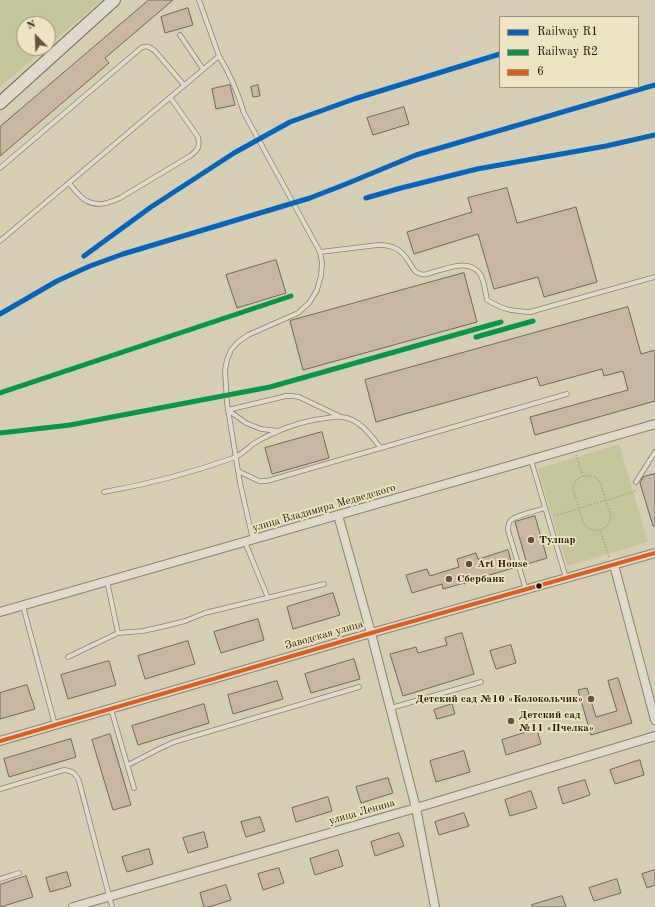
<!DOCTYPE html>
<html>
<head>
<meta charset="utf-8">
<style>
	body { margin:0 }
	#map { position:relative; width:655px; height:907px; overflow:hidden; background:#d6ceb3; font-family:"Old Standard TT",serif }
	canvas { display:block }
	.legend { position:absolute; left:499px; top:16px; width:140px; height:72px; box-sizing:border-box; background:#eee4c4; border:1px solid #9d9076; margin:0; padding:5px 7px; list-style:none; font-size:12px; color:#231302 }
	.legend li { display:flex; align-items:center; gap:8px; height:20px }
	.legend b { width:20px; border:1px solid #9d9076 }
	.north { position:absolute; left:16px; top:16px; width:40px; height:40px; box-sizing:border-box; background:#eee4c4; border:1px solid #9d9076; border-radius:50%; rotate:337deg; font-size:11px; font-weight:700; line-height:16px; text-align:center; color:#231302 }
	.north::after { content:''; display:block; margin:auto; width:14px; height:18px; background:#625440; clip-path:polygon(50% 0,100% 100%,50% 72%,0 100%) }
</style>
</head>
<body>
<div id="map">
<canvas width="655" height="907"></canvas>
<ul class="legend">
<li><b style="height:5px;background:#0065bd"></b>Railway R1</li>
<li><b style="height:5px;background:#049749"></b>Railway R2</li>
<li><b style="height:5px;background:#dd5d1f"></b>6</li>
</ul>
<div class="north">N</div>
</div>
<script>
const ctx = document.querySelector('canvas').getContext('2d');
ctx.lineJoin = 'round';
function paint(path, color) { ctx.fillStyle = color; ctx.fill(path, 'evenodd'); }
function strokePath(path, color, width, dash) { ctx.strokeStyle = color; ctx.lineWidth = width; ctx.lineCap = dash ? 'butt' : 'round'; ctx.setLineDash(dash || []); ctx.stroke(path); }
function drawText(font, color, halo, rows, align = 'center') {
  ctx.font = font + ' "Old Standard TT",serif'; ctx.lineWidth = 3.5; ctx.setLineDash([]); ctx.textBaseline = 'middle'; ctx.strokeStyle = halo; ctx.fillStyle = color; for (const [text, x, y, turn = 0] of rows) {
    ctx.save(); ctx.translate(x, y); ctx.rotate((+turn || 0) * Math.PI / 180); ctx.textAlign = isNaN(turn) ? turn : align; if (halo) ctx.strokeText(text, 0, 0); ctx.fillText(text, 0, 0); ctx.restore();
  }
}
const green = new Path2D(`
	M0,0H102L48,46V24H24V48H46L0,87Z
	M619,444L648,542L567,566L538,469Z`);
const building = new Path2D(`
	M149,0H173L105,58L109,63L0,156V127Z
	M188,8L193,25L165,33L161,17Z
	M230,85L235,105L216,109L212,89Z
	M258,85L260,96L253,97L251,87Z
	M404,107L409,124L373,135L367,118Z
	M507,188L517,223L576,207L597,282L544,297L538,277L494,289L478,234L414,254L407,232L472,212L468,198Z
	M276,260L286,293L237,308L226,275Z
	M464,273L477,322L303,370L290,321Z
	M628,307L641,354L655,350V401L535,435L530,417L628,390L623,371L604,376L602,369L540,386L537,377L376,422L365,380Z
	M322,432L329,458L272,474L265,448Z
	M655,474V526H653L640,483L643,477Z
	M535,516L547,558L527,564L515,522Z
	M508,550L513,568L483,577V578L464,584V583L443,589L442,584L412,593L406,575L427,569L430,576L459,567L457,559L476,553L478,559Z
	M333,593L340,615L293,629L287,607Z
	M258,619L264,640L221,653L214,632Z
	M462,633L474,674L403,696L390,654L416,647L418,653L447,645L445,638Z
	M188,641L195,664L145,679L138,656Z
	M511,645L516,663L496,669L490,651Z
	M354,659L360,679L311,693L305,674Z
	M109,661L116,685L68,699L61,675Z
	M618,678L632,723L591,735L578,690L587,688L596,717L617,711L608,681Z
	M277,681L283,699L233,714L228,695Z
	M27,685L35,709L0,719V693Z
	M204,704L209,723L138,745L132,726Z
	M452,704L455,714L437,719L434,710Z
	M537,729L541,744L506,755L502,740Z
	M110,734L131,805L113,810L92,740Z
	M71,739L76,757L9,777L4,759Z
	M464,751L470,772L436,782L430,761Z
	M640,760L644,775L615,784L610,770Z
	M388,778L393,793L361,803L356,787Z
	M585,780L590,795L563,804L558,788Z
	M531,791L537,808L510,816L505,800Z
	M328,797L332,811L296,822L292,808Z
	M464,813L469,826L439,835L435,822Z
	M260,817L265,831L246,837L241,822Z
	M204,832L208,847L188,853L183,838Z
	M399,833L404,846L375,856L371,842Z
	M149,849L153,864L127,872L122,857Z
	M338,850L343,866L315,875L310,859Z
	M279,868L284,883L263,890L258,874Z
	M655,870V885L647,888L642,874Z
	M67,872L71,886L50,892L46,878Z
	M26,876L33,897L0,907V885Z
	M617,879L621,893L594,901L589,888Z
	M226,885L231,900L209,907H204L200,893Z
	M562,896L566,907H532V905Z`);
const path = new Path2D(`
	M576,455L583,476H590L595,477L600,482L611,516L609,522L606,527L600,530L609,557
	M583,476L577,480L574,484L573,490L584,524L588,528L594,530H599
	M554,516L633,492L637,489`);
const lane = new Path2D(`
	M180,35L203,69
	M219,56C230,74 238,93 244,113L320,252L322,263L321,276L317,290L309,303L298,313L248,335L238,342L231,350L227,360L225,370L227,403L240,483L253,540
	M0,168L141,48C147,45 150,47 155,51L184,85
	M69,183C73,188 81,199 87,201C98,207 109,203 120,198L190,156C198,150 200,147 198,137L170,97
	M0,241L219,56L199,0
	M320,252L378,245C393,245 401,249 409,262C412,266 413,271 418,273C424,276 428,274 433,272C447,269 469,258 480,274C483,278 486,294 487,300C504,310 511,311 530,312L655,277
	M279,431L261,429L246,423L228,410L286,396H292L299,397L339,416
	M531,460L566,578
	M238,471L259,481H267L567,394
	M636,482L655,452
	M104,492C149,484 191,473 233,458C241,455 247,449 253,444C276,430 301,421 327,418C332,417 337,416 342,417C360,419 370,435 381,448
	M245,542L268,598
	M107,581L118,633L143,631L161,627L185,621L205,613L324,584
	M526,590L508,530C508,527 508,524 510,521C515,515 537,511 545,508
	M23,606L55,725
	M68,657L118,633
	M391,708L481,682
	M111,709L134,788
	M128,765L159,749L174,742L359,687
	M0,789L64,770C73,771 75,773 79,781L112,907
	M0,879L19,873`);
const street = new Path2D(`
	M338,515L371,633L416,808L435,907
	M614,565L655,720
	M0,612L655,424
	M0,741L371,633L655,553
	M73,907L416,808L655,736`);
const secondary = new Path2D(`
	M0,103L114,0`);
const bus1 = new Path2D(`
	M0,741L371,633L655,553`);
const rail1 = new Path2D(`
	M366,198L401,188L477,169L606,146L655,135
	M84,256L151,207L234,153L290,122L354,99L500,54
	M0,314L57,281L90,266L123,254L310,198L346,184L416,155L655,85`);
const rail2 = new Path2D(`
	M476,337L533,321
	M0,393L291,296
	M0,433L70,425L270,387L501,322`);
const markers = [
	[531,540,4,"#625440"],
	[469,564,4,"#625440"],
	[449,579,4,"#625440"],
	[539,586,3.5,"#231302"],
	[591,699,4,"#625440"],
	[511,721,4,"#625440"]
];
const streetNames = [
	["улица Владимира Медведского",324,508,-16],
	["Заводская улица",324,635,-16],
	["улица Ленина",362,812,-16]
];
const poiNames = [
	["Тулпар",539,540],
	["Art House",477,564],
	["Сбербанк",457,579],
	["Детский сад №10 «Колокольчик»",583,699,"right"],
	["Детский сад",519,715],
	["№11 «Пчелка»",519,728]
];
paint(green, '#c4c59a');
paint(building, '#c8b8a3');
strokePath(building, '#6e6758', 1);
strokePath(lane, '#87806f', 5.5);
strokePath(street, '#87806f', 10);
strokePath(secondary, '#6e6758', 14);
strokePath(path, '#9a968a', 1.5, [1, 2]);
strokePath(lane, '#dedbcd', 4);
strokePath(street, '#dedbcd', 8);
strokePath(secondary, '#dedbcd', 12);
strokePath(bus1, '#dd5d1f', 4);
strokePath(rail1, '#0065bd', 5);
strokePath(rail2, '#049749', 5);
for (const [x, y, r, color] of markers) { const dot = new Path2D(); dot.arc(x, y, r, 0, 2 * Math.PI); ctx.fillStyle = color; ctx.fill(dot); strokePath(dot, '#eee4c4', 1.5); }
drawText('11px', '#231302', '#eee4c4', streetNames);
drawText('bold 11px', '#231302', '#eee4c4', poiNames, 'left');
</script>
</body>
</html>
